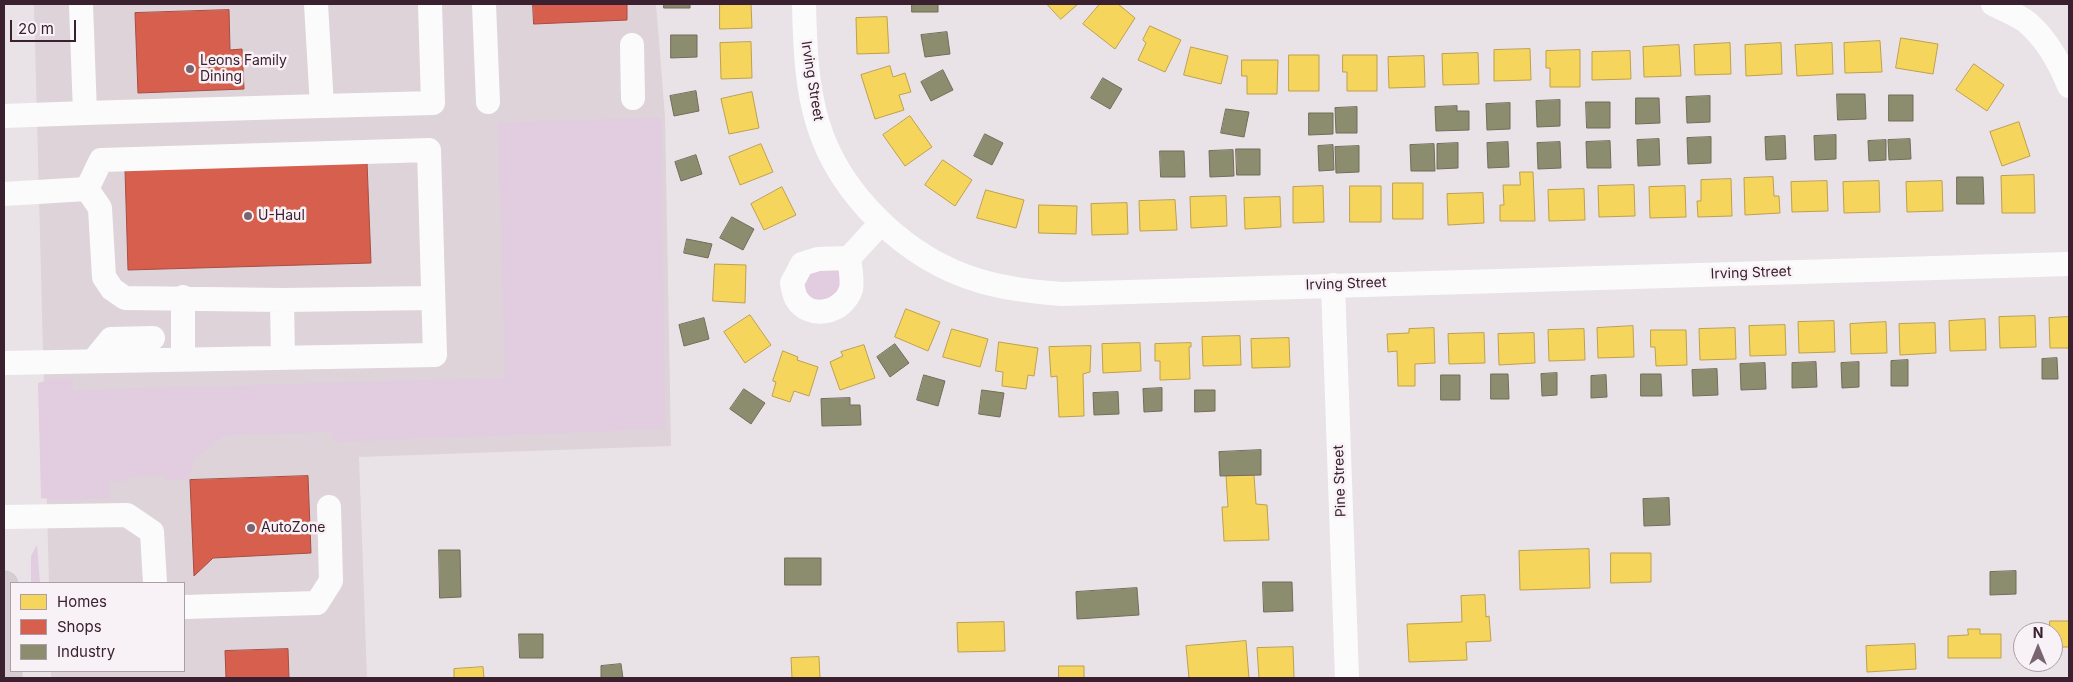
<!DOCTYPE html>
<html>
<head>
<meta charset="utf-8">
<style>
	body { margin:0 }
	#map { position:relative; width:2073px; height:682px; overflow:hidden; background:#e9e3e7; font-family:Inter,sans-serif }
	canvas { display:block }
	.frame { position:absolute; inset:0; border:5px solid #3b212f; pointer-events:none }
	.legend { position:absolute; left:10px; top:582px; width:175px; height:90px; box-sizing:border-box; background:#f8f1f6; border:1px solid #ac9ea6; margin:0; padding:6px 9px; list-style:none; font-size:15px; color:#3b212f }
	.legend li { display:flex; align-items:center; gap:10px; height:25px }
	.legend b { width:25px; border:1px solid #ac9ea6 }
	.north { position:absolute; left:2013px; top:622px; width:50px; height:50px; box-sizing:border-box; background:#f8f1f6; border:1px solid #ac9ea6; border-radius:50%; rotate:0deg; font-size:14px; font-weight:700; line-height:20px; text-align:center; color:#3b212f }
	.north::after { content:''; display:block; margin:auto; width:18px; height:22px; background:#78656f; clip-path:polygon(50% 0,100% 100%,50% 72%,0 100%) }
	.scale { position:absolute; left:10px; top:20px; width:66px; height:22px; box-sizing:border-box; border:2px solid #3b212f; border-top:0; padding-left:6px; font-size:15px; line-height:18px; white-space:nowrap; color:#3b212f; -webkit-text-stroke:4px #f8f1f6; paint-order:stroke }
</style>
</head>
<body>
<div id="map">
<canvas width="2073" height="682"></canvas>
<div class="frame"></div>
<ul class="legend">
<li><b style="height:14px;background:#f6d55c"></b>Homes</li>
<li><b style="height:14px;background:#d6604d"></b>Shops</li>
<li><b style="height:14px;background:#8c8c6e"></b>Industry</li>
</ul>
<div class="north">N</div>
<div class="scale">20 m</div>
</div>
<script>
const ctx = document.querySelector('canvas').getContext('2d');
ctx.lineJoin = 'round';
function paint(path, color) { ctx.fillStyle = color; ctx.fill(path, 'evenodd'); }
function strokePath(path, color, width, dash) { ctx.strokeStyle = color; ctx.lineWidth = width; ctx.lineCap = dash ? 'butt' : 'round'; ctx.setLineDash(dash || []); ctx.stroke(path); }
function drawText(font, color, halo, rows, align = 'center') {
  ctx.font = font + ' Inter,sans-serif'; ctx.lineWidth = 5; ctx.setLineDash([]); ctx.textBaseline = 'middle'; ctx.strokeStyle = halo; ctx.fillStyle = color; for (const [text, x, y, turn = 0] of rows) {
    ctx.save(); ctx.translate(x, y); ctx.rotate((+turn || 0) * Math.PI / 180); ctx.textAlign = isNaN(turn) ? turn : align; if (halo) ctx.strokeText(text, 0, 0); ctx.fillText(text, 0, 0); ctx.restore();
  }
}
const built = new Path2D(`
	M34,4H656L665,117L671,446L359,457L367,678H51V671H184V583H49Z`);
const green = new Path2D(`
	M661,118L665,429L335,442L331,432L226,435L194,458L189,479L167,480L164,476L132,477L124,481L110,482V498L62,500L41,498L38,383L49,380L73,379V390L505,378L498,122Z
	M840,266L841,291L833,302L808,301L802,282L805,273Z
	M37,545L40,583H31V556Z`);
const homes = new Path2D(`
	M720,4H751L752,28L720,29Z
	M1047,4H1078L1061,19Z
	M1100,4H1118L1135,18L1115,49L1083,24Z
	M887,17L889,53L857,54L856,18Z
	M1150,26L1181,40L1165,72L1138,60L1146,43L1143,40Z
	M1901,38L1938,44L1933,74L1896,68Z
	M1880,41L1882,72L1845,73L1844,43Z
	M751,42L752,78L721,79L720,43Z
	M1730,43L1731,74L1695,75L1694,45Z
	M1781,43L1782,74L1746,76L1745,45Z
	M1832,43L1833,74L1797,76L1795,45Z
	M1679,45L1681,76L1644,77L1643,47Z
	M1191,47L1228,56L1221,84L1184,75Z
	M1530,49L1531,80L1494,81V50Z
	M1580,50V87H1550V68H1546V51Z
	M1630,51L1631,79L1592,80V52Z
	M1478,53L1479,84L1443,85L1442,54Z
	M1289,55H1319V91H1289Z
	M1343,55H1377V91H1347V72H1343Z
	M1424,56L1425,87L1389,88L1388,57Z
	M1242,60H1278L1277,94H1247V76H1242Z
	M1974,64L2004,85L1987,111L1956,90Z
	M890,66L893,77L905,73L911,92L899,95L904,110L875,119L861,75Z
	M752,92L759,128L729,134L721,99Z
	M910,116L932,147L905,166L883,135Z
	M2019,122L2030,156L2002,166L1990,132Z
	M761,144L773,172L740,185L729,157Z
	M943,160L972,180L955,206L925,185Z
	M1520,172H1533L1535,221H1500V205H1504L1503,185H1520Z
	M2034,175L2035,213H2002L2001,176Z
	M1773,177L1774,196H1779L1780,213L1745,215L1744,178Z
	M1731,179L1732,216L1698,217L1697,201H1701V180Z
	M1827,181L1828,211L1792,212L1791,182Z
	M1879,181L1880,212L1844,213L1843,182Z
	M1942,181L1943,211L1907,212L1906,182Z
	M1393,183H1423V219H1393Z
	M1634,185L1635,216L1599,217L1598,186Z
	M1323,186L1324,222L1293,223V187Z
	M1350,186H1381V222H1350Z
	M1685,186L1686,217L1650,218L1649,187Z
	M782,187L796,215L764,230L751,204Z
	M1584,189L1585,220L1549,221L1548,190Z
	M986,190L1024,200L1016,228L977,218Z
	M1483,193L1484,223L1448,225L1447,194Z
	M1226,196L1227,226L1191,228L1190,197Z
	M1280,197L1281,227L1245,229L1244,198Z
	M1175,200L1177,230L1140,231L1139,201Z
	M1127,203L1128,234L1092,235L1091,204Z
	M1039,205L1077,206L1076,234L1039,233Z
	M715,264L746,265L745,303L713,301Z
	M906,309L940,322L928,351L895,337Z
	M750,315L771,345L745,363L724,332Z
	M2035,316L2036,347L2000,348L1999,317Z
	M2069,317V348H2050L2049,318Z
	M1985,319L1986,350L1950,351L1949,321Z
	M1834,321L1835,352L1799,353L1798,322Z
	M1886,322L1887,353L1851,354L1850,324Z
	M1935,323L1936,353L1900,355L1899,324Z
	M1785,325L1786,355L1750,356L1749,326Z
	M1633,326L1634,357L1598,358L1597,328Z
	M1434,328L1435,363L1415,364V386H1398L1397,351L1388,352L1387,334L1409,333V329Z
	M1735,328L1736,359L1700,360L1699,329Z
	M952,329L988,339L980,367L943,357Z
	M1584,329L1585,360L1549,361L1548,330Z
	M1651,330H1686L1687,365L1656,366L1655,347H1651Z
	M1484,333L1485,363L1449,364L1448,334Z
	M1534,333L1535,363L1499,365L1498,334Z
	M1240,336L1241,365L1203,366L1202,337Z
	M1289,338L1290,367L1252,368L1251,339Z
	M999,342L1038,348L1034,376L1028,375L1026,389L1002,386L1003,372L996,371Z
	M1140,343L1141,371L1103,373L1102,344Z
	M1191,343V347H1189L1190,379L1160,380V361H1155V344Z
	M864,345L875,378L840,390L830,362L843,356L841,352Z
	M1091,346L1090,372L1083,374L1084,416L1059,417L1057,376L1051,377L1049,347Z
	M783,351L798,357L797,360L818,367L809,396L794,391L790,402L772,396L776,382L773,381Z
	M1254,475L1256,504L1267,505L1269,540L1224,541L1222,507H1228L1226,476Z
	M1589,549L1590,588L1520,590L1519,551Z
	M1611,553H1651V582L1611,583Z
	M1485,595L1486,617L1489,616L1491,641L1466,642L1467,660L1409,662L1407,624L1462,622L1461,596Z
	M2050,621H2069V647H2053V632H2050Z
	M1004,622L1005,651L958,652L957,623Z
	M1968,629H1980V634H2001V658H1948V636L1968,635Z
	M1246,641L1249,678H1189L1186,646Z
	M1915,644L1916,669L1867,672L1866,646Z
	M1293,647L1294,678H1259L1257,648Z
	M819,657L820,678H792L791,658Z
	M1059,666H1084V678H1059Z
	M483,667L484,678H454V669Z`);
const shops = new Path2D(`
	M533,4H627V20L534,24Z
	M229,10L230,50L242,49L244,89L138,93L135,13Z
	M367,162L371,263L128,270L125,169Z
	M308,476L311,553L213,558L194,576L190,480Z
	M288,649L289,678H226L225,651Z`);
const industry = new Path2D(`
	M664,4H690V8H664Z
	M912,4H938V12H912Z
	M947,32L950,54L925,57L921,35Z
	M671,35H697V57L671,58Z
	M943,70L953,90L931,101L921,82Z
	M1103,78L1122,89L1110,109L1091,98Z
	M696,91L699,111L674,116L670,96Z
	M1837,94H1865L1866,119L1838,120Z
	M1889,95H1913V121H1889Z
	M1710,96V122L1687,123L1686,97Z
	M1636,98H1659L1660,123L1636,124Z
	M1560,100V126L1537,127L1536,101Z
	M1586,102H1610V128H1587Z
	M1510,103V129L1487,130L1486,104Z
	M1457,106V111H1469V130L1436,131L1435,107Z
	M1357,107V133H1336L1335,108Z
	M1226,109L1249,112L1244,137L1221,133Z
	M1309,113H1333V134L1309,135Z
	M985,134L1003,143L992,165L974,156Z
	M1836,135V159L1815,160L1814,136Z
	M1785,136L1786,159L1766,160L1765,137Z
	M1711,137V163L1688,164L1687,138Z
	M1659,139L1660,165L1638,166L1637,140Z
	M1910,139L1911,159L1889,160L1888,140Z
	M1886,140V160L1869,161L1868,141Z
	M1610,141L1611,168H1587L1586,142Z
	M1508,142L1509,167L1488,168L1487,143Z
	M1560,142L1561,168L1538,169L1537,143Z
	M1458,143V168L1437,169V144Z
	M1434,144L1435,171H1411L1410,145Z
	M1333,145L1334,170L1319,171L1318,146Z
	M1359,146V172L1336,173L1335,147Z
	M1236,149H1260V175H1237Z
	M1233,150L1234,176L1210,177L1209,151Z
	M1160,151H1184L1185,177H1161Z
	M696,155L702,174L681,181L675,162Z
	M1957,177H1983L1984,204H1957Z
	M732,217L754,229L743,250L720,238Z
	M687,239L712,244L708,258L684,253Z
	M704,318L709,339L684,346L679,325Z
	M895,344L909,363L890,377L877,357Z
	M2057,358L2058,379H2042V359Z
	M1908,360V386H1891V361Z
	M1816,362L1817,387L1792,388V363Z
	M1859,362V387L1842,388L1841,363Z
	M1765,363L1766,389L1741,390L1740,364Z
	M1717,369L1718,395L1693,396L1692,370Z
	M1557,373V395L1542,396L1541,374Z
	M1491,374H1508L1509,399H1491Z
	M1641,374H1661L1662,396H1641Z
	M924,375L945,381L938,406L917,400Z
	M1441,375H1460V400H1441Z
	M1606,375L1607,397L1591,398V376Z
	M1162,388V411L1144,412L1143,389Z
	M744,389L765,403L751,424L730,409Z
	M982,390L1004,393L1000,417L979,414Z
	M1195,390H1215V411L1195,412Z
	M1118,392L1119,414L1094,415L1093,393Z
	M850,398V405H860L861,425L822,426L821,399Z
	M1261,450V475L1220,476L1219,452Z
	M1669,498L1670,525L1644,526L1643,499Z
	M439,550H460L461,597L440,598Z
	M785,558H821V585H785Z
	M2016,571V594L1990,595V572Z
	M1263,582H1292L1293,611L1264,612Z
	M1137,588L1139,615L1077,619L1076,592Z
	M519,634H543V658H520Z
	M621,664L623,678H601V666Z`);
const minor = new Path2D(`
	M484,4L488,102
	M804,4C805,44 806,85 818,124C840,196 908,260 980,281C1007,289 1034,292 1062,294L2069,264
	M1993,4C2004,10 2018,15 2028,23C2047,40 2060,63 2069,86
	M632,45L633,98
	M322,106L433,103L430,4
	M85,113L322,106L316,4
	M4,116L85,113L81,4
	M87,189L100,208L104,277L112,289L125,298L282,300L433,298
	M4,194L87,189
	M849,258L818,259L802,264L792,283C793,288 794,294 796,298C809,321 844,313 851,289C853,280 850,267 849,258L881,223
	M1333,285L1347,678
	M183,297V359
	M282,300L283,358
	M93,361L111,339L153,338
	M4,363L435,355L429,150L101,160L87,189
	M4,517L127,515L152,532L155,583
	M184,607L317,603L331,581L329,507`);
const major = new Path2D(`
	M4,585L8,678`);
const markers = [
	[190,69,5,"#78656f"],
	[248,216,5,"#78656f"],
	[251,528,5,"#78656f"]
];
const poiNames = [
	["Leons Family",200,61],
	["Dining",200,77],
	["U-Haul",258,216],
	["AutoZone",261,528]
];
const streetNames = [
	["Irving Street",812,81,81],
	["Irving Street",1751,273,-2],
	["Irving Street",1346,284,-2],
	["Pine Street",1340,481,-92]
];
paint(built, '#ddd3d9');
paint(green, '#e2cce0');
paint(homes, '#f6d55c');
strokePath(homes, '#be9f4e', 1);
paint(shops, '#d6604d');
strokePath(shops, '#a84d44', 1);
paint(industry, '#8c8c6e');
strokePath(industry, '#746c5b', 1);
strokePath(major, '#c8c0c5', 29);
strokePath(minor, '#fcfbfb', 24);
strokePath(major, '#d5cdd1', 28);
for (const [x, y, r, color] of markers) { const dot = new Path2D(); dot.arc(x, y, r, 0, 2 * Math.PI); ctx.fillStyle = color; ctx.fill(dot); strokePath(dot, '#f8f1f6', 2); }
drawText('14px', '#3b212f', '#f8f1f6', poiNames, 'left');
drawText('14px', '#3b212f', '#f8f1f6', streetNames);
</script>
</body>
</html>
